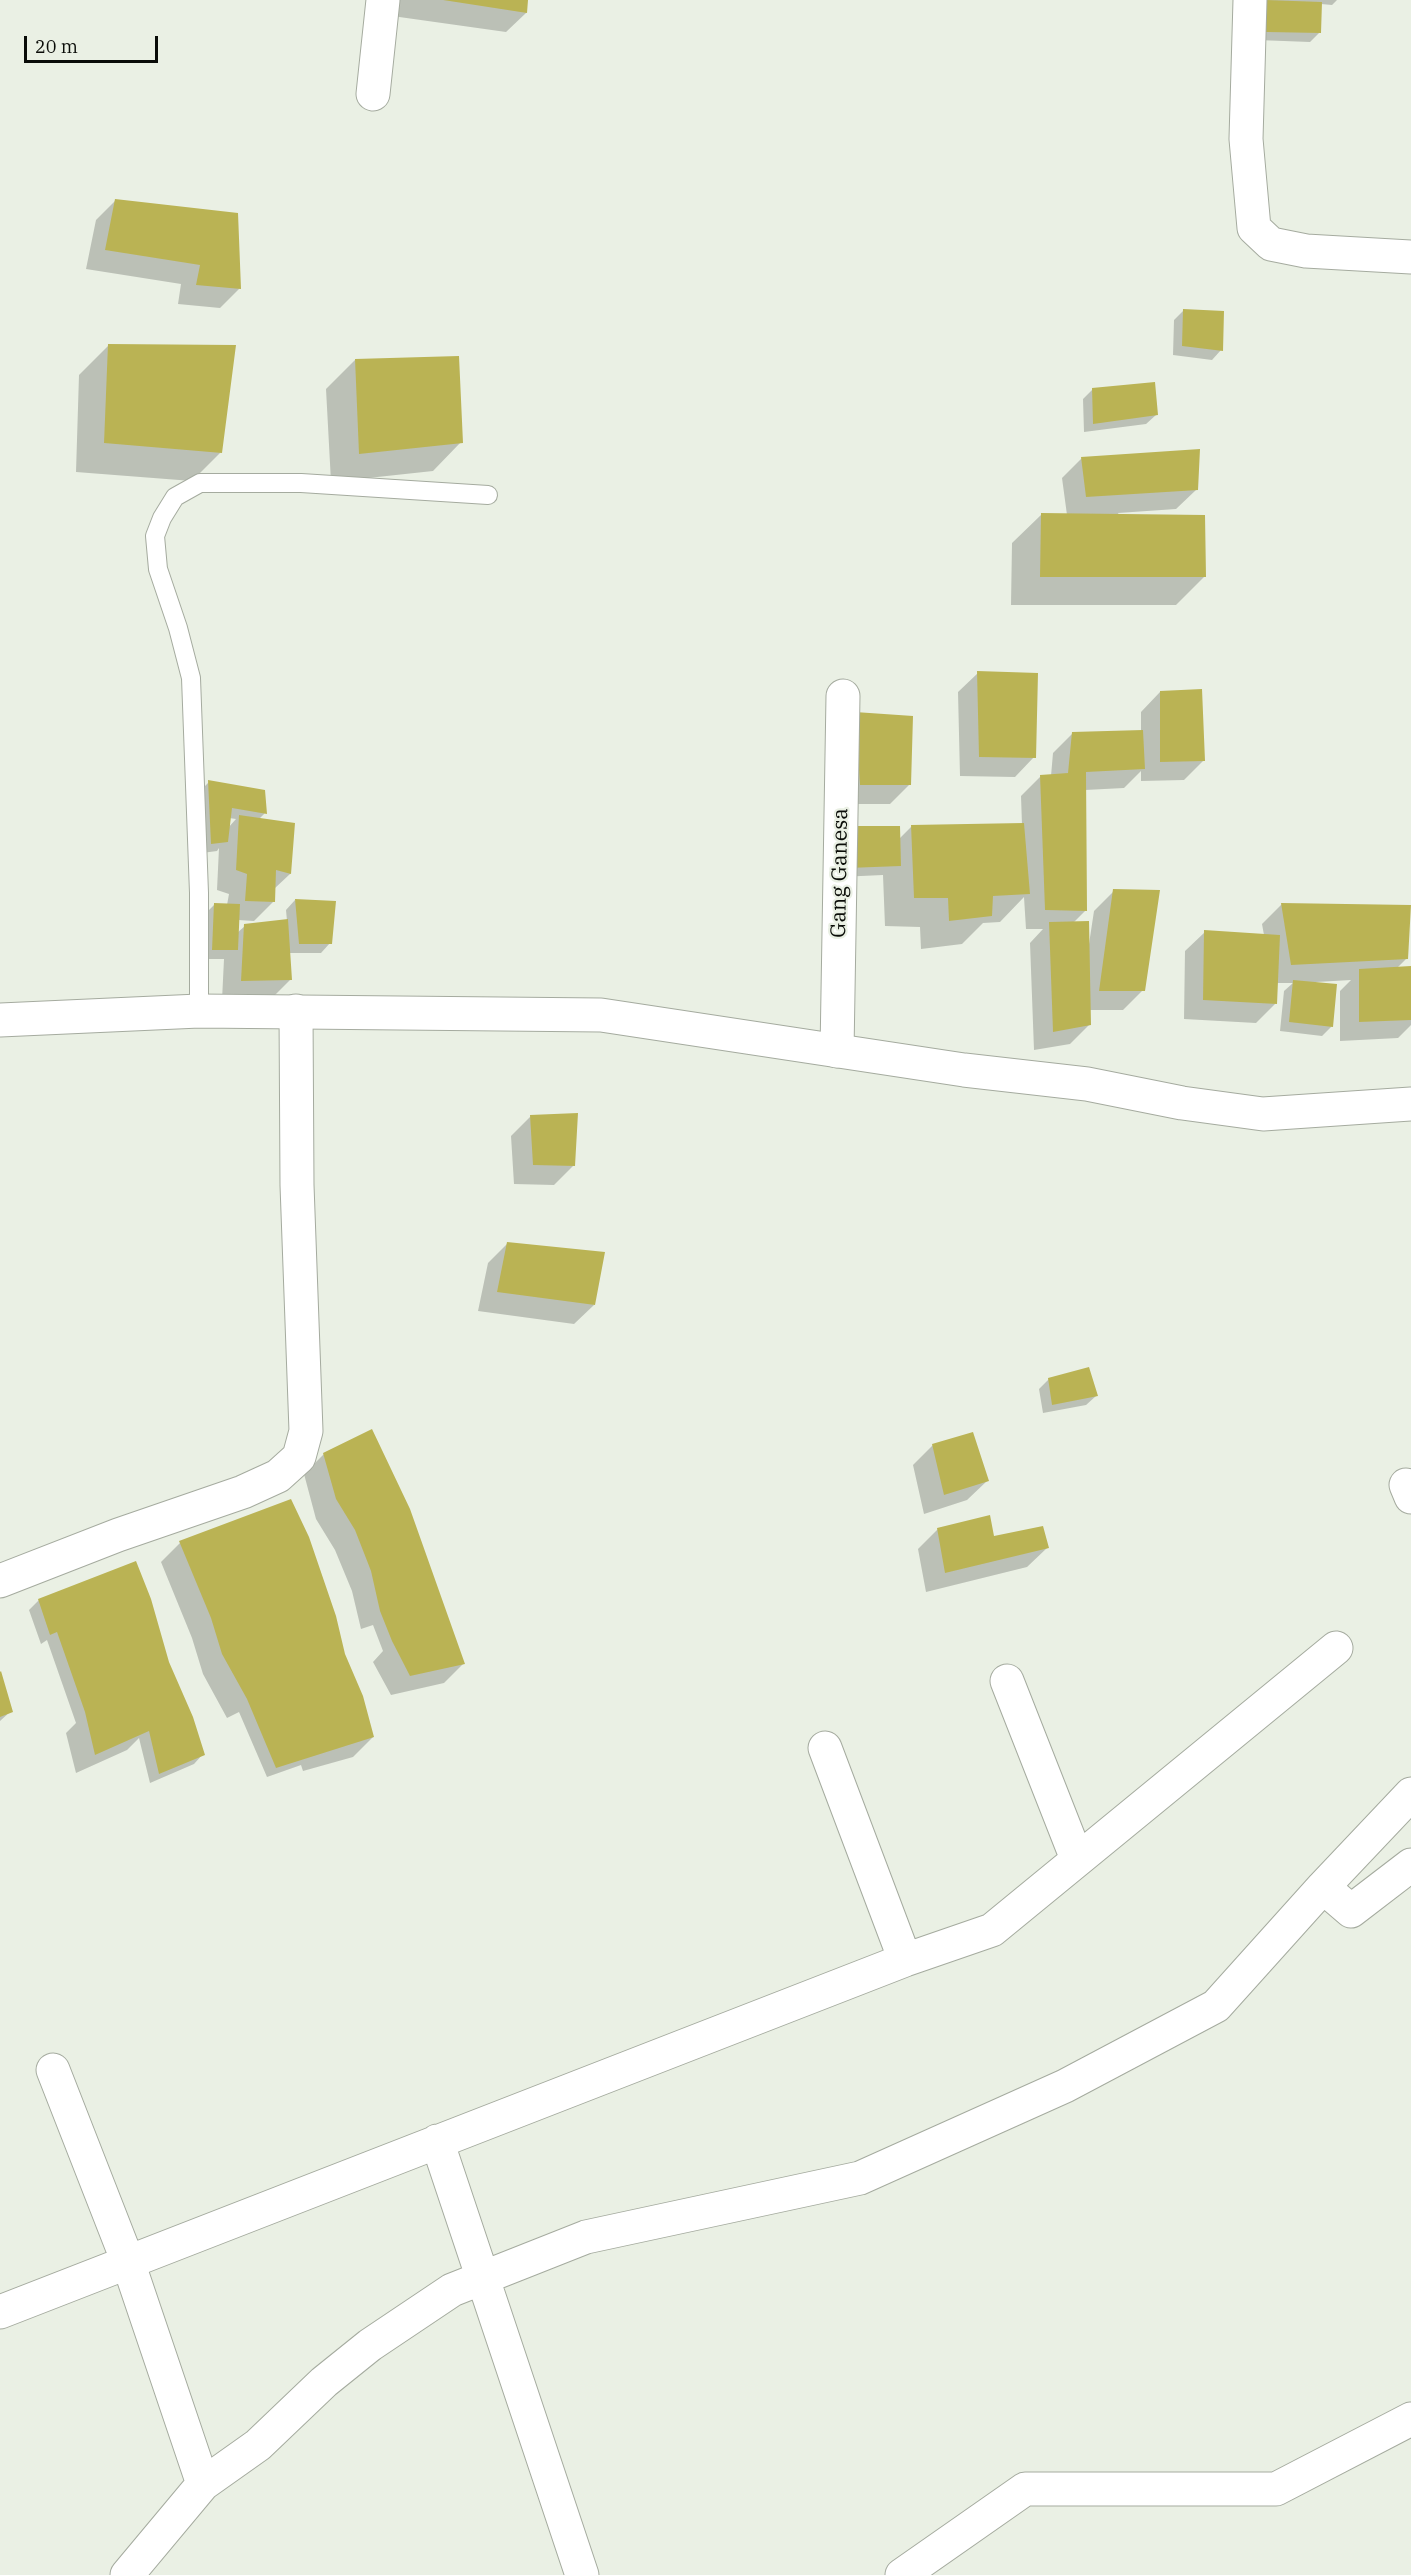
<!DOCTYPE html>
<html>
<head>
<meta charset="utf-8">
<style>
	body { margin:0 }
	#map { position:relative; width:1411px; height:2575px; overflow:hidden; background:#eaf0e4; font-family:"IBM Plex Serif",serif }
	canvas { display:block }
	.scale { position:absolute; left:24px; top:36px; width:134px; height:27px; box-sizing:border-box; border:3px solid #0a0c08; border-top:0; padding-left:8px; font-size:18px; line-height:21px; white-space:nowrap; color:#0a0c08; -webkit-text-stroke:4px #eaf0e4; paint-order:stroke }
</style>
</head>
<body>
<div id="map">
<canvas width="1411" height="2575"></canvas>
<div class="scale">20 m</div>
</div>
<script>
const ctx = document.querySelector('canvas').getContext('2d');
ctx.lineJoin = 'round';
function paint(path, color) { ctx.fillStyle = color; ctx.fill(path, 'evenodd'); }
function strokePath(path, color, width, dash) { ctx.strokeStyle = color; ctx.lineWidth = width; ctx.lineCap = dash ? 'butt' : 'round'; ctx.setLineDash(dash || []); ctx.stroke(path); }
function drawText(font, color, halo, rows, align = 'center') {
  ctx.font = font + ' "IBM Plex Serif",serif'; ctx.lineWidth = 4.5; ctx.setLineDash([]); ctx.textBaseline = 'middle'; ctx.strokeStyle = halo; ctx.fillStyle = color; for (const [text, x, y, turn = 0] of rows) {
    ctx.save(); ctx.translate(x, y); ctx.rotate((+turn || 0) * Math.PI / 180); ctx.textAlign = isNaN(turn) ? turn : align; if (halo) ctx.strokeText(text, 0, 0); ctx.fillText(text, 0, 0); ctx.restore();
  }
}
const shadow = new Path2D(`
	M381,0H527L526,13L506,32L378,14Z
	M1264,0H1337L1332,5L1321,4L1320,32L1310,42L1257,40Z
	M115,201L240,288L220,308L178,304L181,284L86,269L96,220Z
	M1184,310L1221,350L1212,360L1173,355L1174,320Z
	M108,346L221,452L192,481L76,472L79,375Z
	M355,360L461,442L433,471L331,482L326,389Z
	M1093,389L1156,415L1146,424L1084,432L1083,399Z
	M1082,458L1196,490L1176,509L1118,513L1119,515L1205,576L1176,605H1011L1012,543L1041,515H1067L1062,478Z
	M978,673L1034,757L1015,777L960,776L958,692Z
	M1160,692L1203,761L1184,780L1141,781V771L1124,788L1085,790L1086,910L1073,923L1089,944L1094,911L1114,891L1143,990L1123,1010H1089L1090,1024L1070,1044L1034,1050L1030,943L1043,929H1026L1024,897L1000,922L983,923L962,944L921,949L920,927L885,926L883,875L839,877L898,840L911,827L1022,825L1021,796L1040,777L1051,776L1053,753L1073,733L1141,731V712Z
	M836,733L910,784L890,804H841Z
	M209,782L265,813L259,819L294,825L290,874L274,889V901L254,921L238,920L237,933L245,926L287,921L286,910L295,900L330,943L321,953H289L291,979L271,999L222,1000L224,959H203L205,914L214,905H227L229,894L217,890L219,848L217,851L202,853L199,792ZM229,818L236,819L228,828Z
	M1282,904L1406,959L1397,968L1411,967V1025L1398,1038L1340,1041V991L1351,980L1316,982L1332,1026L1322,1036L1280,1031L1284,991L1293,983H1276L1275,1004L1256,1023L1184,1019L1185,951L1205,932L1264,935L1262,924Z
	M531,1116L574,1165L554,1185L514,1184L511,1136Z
	M507,1244L594,1305L574,1324L478,1311L488,1263Z
	M1049,1379L1096,1396L1086,1405L1043,1413L1039,1389Z
	M933,1445L987,1481L967,1500L924,1514L913,1465Z
	M324,1454L463,1664L444,1683L391,1695L373,1662L383,1651L373,1625L361,1629L352,1591L335,1550L316,1519L304,1474Z
	M938,1529L992,1538L1047,1548L1027,1567L926,1592L918,1549Z
	M180,1543L344,1655L373,1737L353,1757L303,1771L301,1765L267,1777L239,1712L227,1718L203,1674L192,1638L161,1562Z
	M39,1600L167,1662L203,1754L194,1764L150,1783L139,1738L127,1750L76,1773L66,1733L76,1723L47,1640L41,1644L29,1610Z
	M0,1675L11,1711L0,1721Z`);
const building = new Path2D(`
	M443,0H528L527,13Z
	M1266,0L1322,2L1321,33L1266,32Z
	M115,199L238,213L241,289L196,285L200,265L105,250Z
	M1183,309L1224,311L1223,351L1182,346Z
	M108,344L236,345L222,453L104,443Z
	M459,356L463,443L359,454L355,359Z
	M1155,382L1158,415L1093,424L1092,388Z
	M1200,449L1198,490L1086,497L1081,457Z
	M1041,513L1205,515L1206,577H1040Z
	M977,671L1038,673L1036,758L979,757Z
	M1202,689L1205,761L1160,762V691Z
	M855,712L913,716L911,785H860Z
	M1143,730L1145,769L1086,772L1087,911L1045,910L1040,775L1068,773L1072,732Z
	M208,780L265,790L267,814L232,808L228,842L211,844Z
	M239,815L295,823L291,874L276,870L275,902L245,901L247,874L236,870Z
	M1024,823L1030,894L993,896L992,916L949,921L948,898H914L911,825Z
	M847,826H900L901,866L848,868Z
	M1113,889L1160,890L1145,991H1099Z
	M295,899L336,901L332,944H299Z
	M214,903L240,904L238,950H212Z
	M1281,903L1411,905L1408,959L1291,965Z
	M288,919L292,980L241,981L244,924Z
	M1089,921L1091,1025L1053,1032L1049,922Z
	M1204,930L1280,935L1277,1004L1203,1000Z
	M1411,966V1020L1359,1022V969Z
	M1293,980L1337,984L1333,1027L1289,1022Z
	M578,1113L575,1166L533,1165L530,1115Z
	M507,1242L605,1252L595,1305L497,1292Z
	M1089,1367L1098,1396L1052,1405L1048,1378Z
	M372,1429L410,1509L465,1664L410,1676L392,1641L380,1611L371,1571L355,1530L336,1499L323,1453Z
	M973,1432L989,1481L944,1495L932,1444Z
	M291,1499L309,1537L336,1616L345,1654L363,1696L374,1737L276,1768L247,1699L222,1654L211,1618L179,1541Z
	M990,1515L994,1536L1043,1526L1049,1548L945,1573L937,1528Z
	M136,1561L151,1599L169,1662L193,1717L205,1755L159,1774L149,1731L95,1755L85,1712L57,1632L50,1635L38,1599Z
	M1,1671L13,1712L0,1717V1672Z`);
const service = new Path2D(`
	M199,1011V893L191,678L178,628L158,569L155,536L162,518L175,497L200,483H301L488,495`);
const minor = new Path2D(`
	M1250,0L1246,139L1254,228L1271,244L1306,251L1411,257
	M373,94L383,0
	M837,1051L843,696
	M1406,1485L1411,1497
	M0,1581L118,1535L243,1492L278,1476L299,1457L306,1431L297,1185L296,1011
	M1007,1681L1077,1859
	M825,1748L905,1960
	M1323,1887L1351,1911L1411,1865
	M53,2070L128,2262L203,2484
	M437,2141L582,2575
	M0,2312L905,1960L992,1930L1336,1648
	M127,2575L203,2484L258,2445L324,2382L370,2345L452,2290L586,2237L860,2178L1065,2086L1216,2006L1323,1887L1411,1794
	M902,2575L1025,2489H1276L1411,2419`);
const tertiary = new Path2D(`
	M0,1020L199,1011L601,1015L964,1070L1087,1084L1182,1103L1263,1114L1411,1104`);
const streetNames = [
	["Gang Ganesa",840,873,-89]
];
paint(shadow, '#0003');
paint(building, '#bab354');
strokePath(service, '#a5ab9f', 20);
strokePath(minor, '#a5ab9f', 35);
strokePath(tertiary, '#a5ab9f', 35);
strokePath(service, '#fff', 18);
strokePath(minor, '#fff', 33);
strokePath(tertiary, '#fff', 33);
drawText('21px', '#0a0c08', '#eaf0e4', streetNames);
</script>
</body>
</html>
